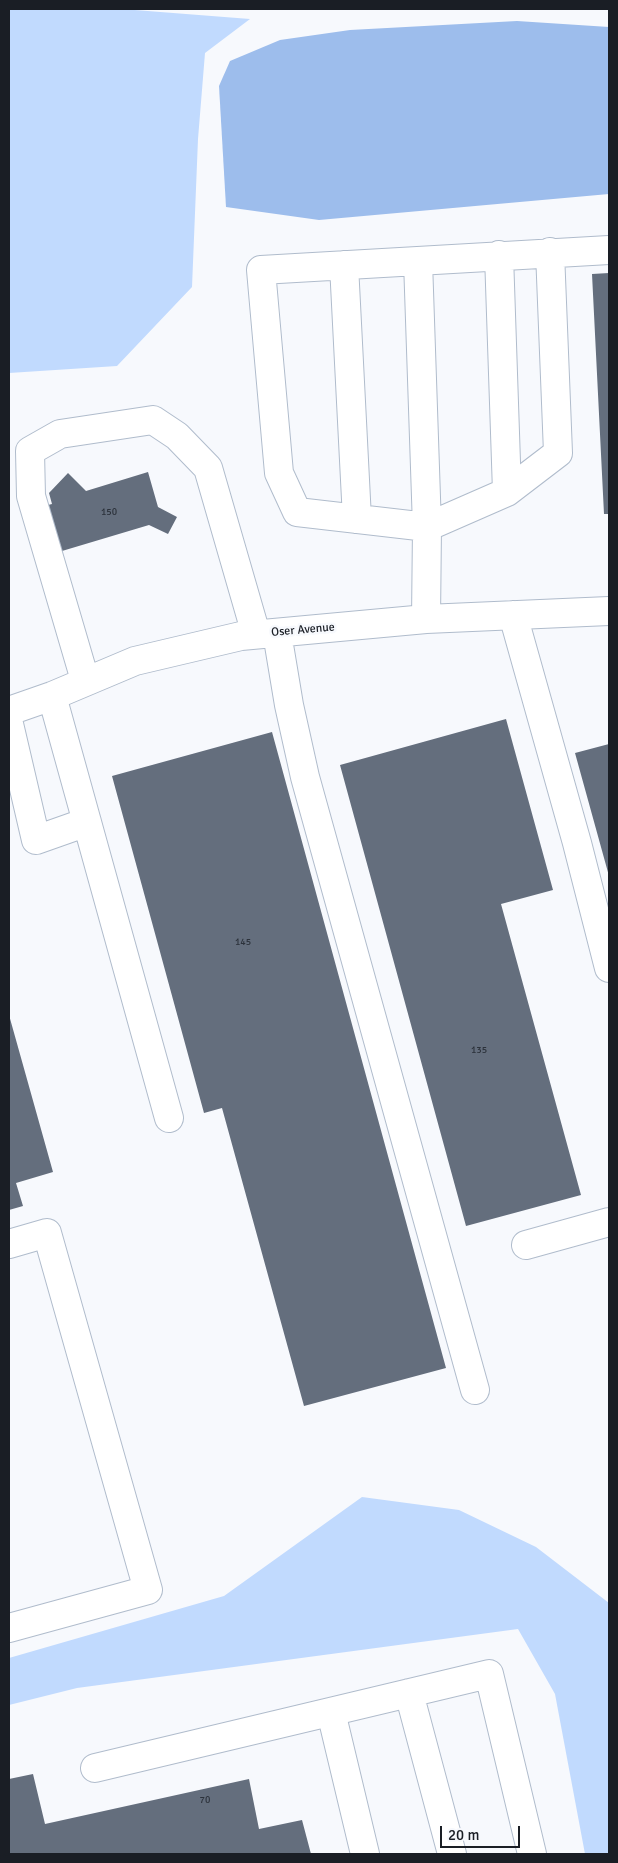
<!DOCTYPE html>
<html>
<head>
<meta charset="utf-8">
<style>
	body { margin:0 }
	#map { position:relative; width:618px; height:1863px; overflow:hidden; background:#f7f9fd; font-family:Signika,sans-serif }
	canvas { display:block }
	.frame { position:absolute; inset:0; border:10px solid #1a1e25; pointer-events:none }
	.scale { position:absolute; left:440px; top:1826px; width:80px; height:22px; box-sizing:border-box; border:2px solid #1a1e25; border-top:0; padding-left:6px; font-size:15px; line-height:18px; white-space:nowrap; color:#1a1e25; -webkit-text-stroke:4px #f7f9fd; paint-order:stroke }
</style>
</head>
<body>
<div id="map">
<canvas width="618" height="1863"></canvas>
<div class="frame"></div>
<div class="scale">20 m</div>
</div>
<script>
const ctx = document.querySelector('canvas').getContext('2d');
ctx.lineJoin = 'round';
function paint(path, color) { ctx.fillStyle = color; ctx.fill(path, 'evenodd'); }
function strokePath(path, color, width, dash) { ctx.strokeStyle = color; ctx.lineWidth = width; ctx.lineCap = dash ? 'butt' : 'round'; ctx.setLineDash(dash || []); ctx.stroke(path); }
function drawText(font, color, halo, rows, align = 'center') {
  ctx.font = font + ' Signika,sans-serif'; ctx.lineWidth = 5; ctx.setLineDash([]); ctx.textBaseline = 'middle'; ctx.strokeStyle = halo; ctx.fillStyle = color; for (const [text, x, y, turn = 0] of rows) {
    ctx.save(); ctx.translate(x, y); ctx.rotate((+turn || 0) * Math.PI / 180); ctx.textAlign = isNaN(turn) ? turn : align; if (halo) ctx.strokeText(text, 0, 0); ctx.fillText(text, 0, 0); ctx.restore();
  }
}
const green = new Path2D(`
	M9,9H122L250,19L205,53L198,139L192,287L117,366L9,373Z
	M362,1497L459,1510L536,1547L609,1603V1854H585L555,1694L518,1629L77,1688L9,1705V1658L224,1596Z`);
const water = new Path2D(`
	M517,21L609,27V194L319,220L226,207L219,86L230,61L280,40L350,30Z`);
const building = new Path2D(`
	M609,273V514H604L592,274Z
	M148,472L158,507L177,517L168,534L149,525L62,551L48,505L52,504L49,493L68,473L86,491Z
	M506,719L553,890L501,904L581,1195L466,1226L340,765Z
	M272,732L446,1368L304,1406L222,1108L204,1113L112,776Z
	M609,744V876L575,753Z
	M9,1015L53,1172L16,1183L23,1206L9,1210Z
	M33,1774L45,1824L249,1779L259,1829L302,1820L311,1854H9V1779Z`);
const minor = new Path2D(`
	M499,255L507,492
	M418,261L427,527L507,492L558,453L550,252
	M344,265L357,519
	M513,615L577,843L609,968
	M426,619L427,527L297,512L279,473L261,270L609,250
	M277,633L289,705L305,777L475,1390
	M85,680L31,496L30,451L60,434L153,420L177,436L208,468L256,634
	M52,696L169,1118
	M9,711L52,696L135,661L241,636L426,619L609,611
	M9,724L36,840L87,822
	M9,1244L47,1233L148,1590L9,1628
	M526,1245L609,1222
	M409,1693L452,1854
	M331,1712L365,1854
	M95,1768L489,1674L532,1854`);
const numberNames = [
	["150",109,512],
	["145",243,942],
	["135",479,1050],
	["70",205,1800]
];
const streetNames = [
	["Oser Avenue",303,630,-5]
];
paint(green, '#c1dafe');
paint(water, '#9dbdec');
paint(building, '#646e7d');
strokePath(minor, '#b0bccc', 30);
strokePath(minor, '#fff', 28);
drawText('10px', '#2c323b', null, numberNames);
drawText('12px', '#1a1e25', '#f7f9fd', streetNames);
</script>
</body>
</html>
